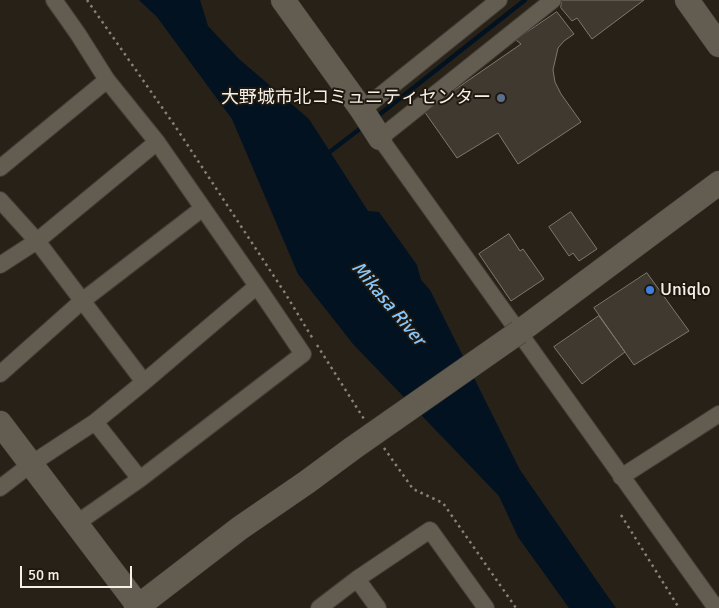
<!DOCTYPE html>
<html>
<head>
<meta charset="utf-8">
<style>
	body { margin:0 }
	#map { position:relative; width:719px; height:608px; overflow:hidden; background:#272118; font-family:Signika,sans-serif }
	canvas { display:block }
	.scale { position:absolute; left:20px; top:566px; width:112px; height:22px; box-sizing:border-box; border:2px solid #f4f0e9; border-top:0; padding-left:6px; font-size:15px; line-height:18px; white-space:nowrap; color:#f4f0e9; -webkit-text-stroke:4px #1e180f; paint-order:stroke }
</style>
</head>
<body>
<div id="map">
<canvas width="719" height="608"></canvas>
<div class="scale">50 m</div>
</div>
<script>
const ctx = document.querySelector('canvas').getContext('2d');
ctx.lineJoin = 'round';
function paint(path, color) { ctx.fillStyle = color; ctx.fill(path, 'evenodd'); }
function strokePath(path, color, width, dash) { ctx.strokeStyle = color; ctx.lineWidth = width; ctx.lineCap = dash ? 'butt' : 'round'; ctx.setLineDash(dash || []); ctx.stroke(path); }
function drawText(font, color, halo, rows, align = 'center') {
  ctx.font = font + ' Signika,"Noto Sans JP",sans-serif'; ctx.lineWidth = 4; ctx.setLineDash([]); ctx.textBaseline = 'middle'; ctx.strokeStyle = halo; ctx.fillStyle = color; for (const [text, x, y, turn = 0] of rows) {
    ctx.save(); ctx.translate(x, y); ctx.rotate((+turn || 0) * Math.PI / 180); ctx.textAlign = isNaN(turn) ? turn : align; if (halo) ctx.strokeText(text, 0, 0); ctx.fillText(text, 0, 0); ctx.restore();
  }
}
const water = new Path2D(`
	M139,0H200L208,26L239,59L309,119L368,211L379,212L417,265L421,280L430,290L520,470L597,581L616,608H569L518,537L499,496L353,344L298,274L232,119L157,17Z`);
const stream = new Path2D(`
	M375,118L525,0
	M327,154L365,125`);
const building = new Path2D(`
	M562,0H644L592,39L577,18L572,21L561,8Z
	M557,12L574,34L564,41L558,48L553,70L555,82L561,94L581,122L518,164L498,133L457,158L424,111L521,44L516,40Z
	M571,212L597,249L579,261L573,253L569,256L549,227Z
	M509,234L520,251L523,249L544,279L511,301L479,254Z
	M647,273L689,331L634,365L594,308Z
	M599,316L625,352L582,384L554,347Z`);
const path = new Path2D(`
	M87,0L175,126L285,293L313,339
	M317,345L364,419
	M384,448L413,489L443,503L516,608
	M621,515L679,608`);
const street = new Path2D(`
	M54,0L78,34L107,80L157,142L257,286L303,354L140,479L77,523
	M553,0L380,138L716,608
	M362,110L499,0
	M0,168L107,80
	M0,200L37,241L144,382
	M0,265L37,241L157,142
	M0,374L82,301L203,208
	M95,422L140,479
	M621,477L719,414
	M0,488L31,464L95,422L144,382L257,286
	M357,579L378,608
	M319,608L357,579L430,530L486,608`);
const secondary = new Path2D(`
	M283,0L362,110L380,138
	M687,0L719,45
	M519,332L719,183
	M0,423L140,608
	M136,608L240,528L307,482L353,448`);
const secondaryBridge = new Path2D(`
	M353,448L519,332`);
const markers = [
	[501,98,5,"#5c6f8a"],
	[650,290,5,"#3f7fe0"]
];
const poiNames = [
	["大野城市北コミュニティセンター",491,98],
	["Uniqlo",660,290,"left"]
];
const waterNames = [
	["Mikasa River",388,304,50]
];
paint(water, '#021220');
strokePath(stream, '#021220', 4.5);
paint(building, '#3f392f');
strokePath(building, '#7f786d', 1);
strokePath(street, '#423d36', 18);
strokePath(secondary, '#423d36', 25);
strokePath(path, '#868179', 2.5, [2.5, 4]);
strokePath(street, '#635c51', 16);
strokePath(secondary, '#635c51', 24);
strokePath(secondaryBridge, '#423d36', 25, []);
strokePath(secondaryBridge, '#635c51', 24);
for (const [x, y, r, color] of markers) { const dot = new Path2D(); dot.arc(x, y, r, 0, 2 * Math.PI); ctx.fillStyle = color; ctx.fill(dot); strokePath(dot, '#1e180f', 2); }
drawText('18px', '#f4f0e9', '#1e180f', poiNames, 'right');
drawText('italic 19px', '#87c7fc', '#1e180f', waterNames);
</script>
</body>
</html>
